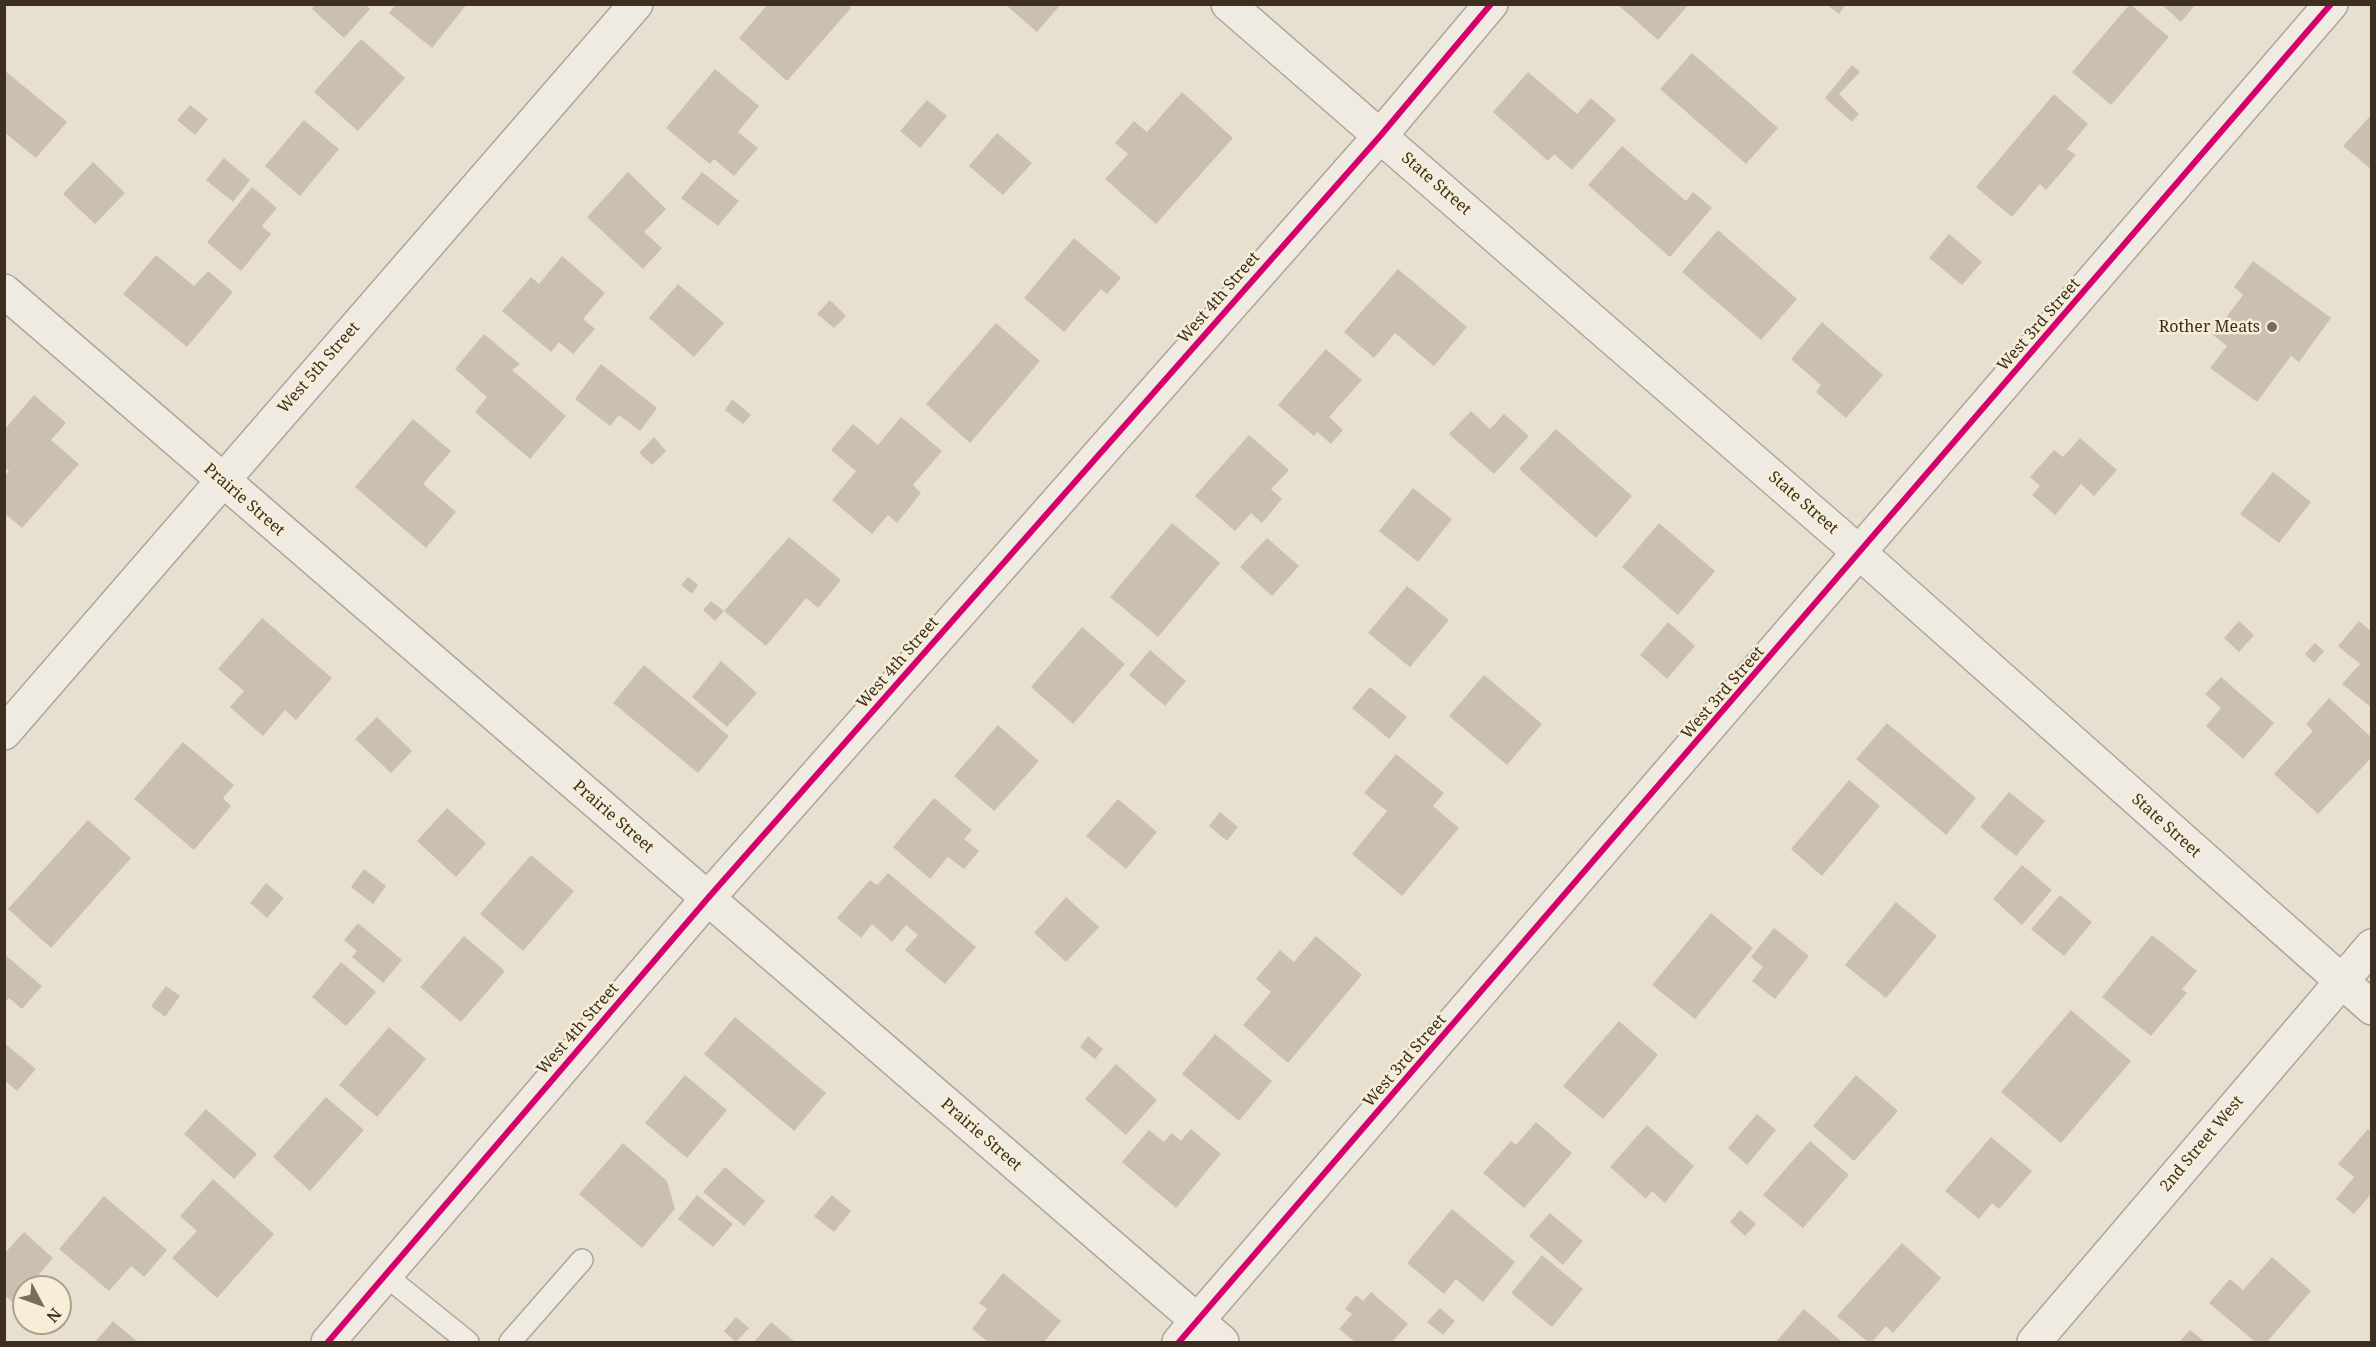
<!DOCTYPE html>
<html>
<head>
<meta charset="utf-8">
<style>
	body { margin:0 }
	#map { position:relative; width:2376px; height:1347px; overflow:hidden; background:#e7e0d1; font-family:"Noto Serif",serif }
	canvas { display:block }
	.frame { position:absolute; inset:0; border:6px solid #3d2e20; pointer-events:none }
	.north { position:absolute; left:12px; top:1275px; width:60px; height:60px; box-sizing:border-box; background:#f7eed8; border:2px solid #ada18e; border-radius:50%; rotate:131deg; font-size:16px; font-weight:700; line-height:24px; text-align:center; color:#3d2e20 }
	.north::after { content:''; display:block; margin:auto; width:21px; height:27px; background:#786c5e; clip-path:polygon(50% 0,100% 100%,50% 72%,0 100%) }
</style>
</head>
<body>
<div id="map">
<canvas width="2376" height="1347"></canvas>
<div class="frame"></div>
<div class="north">N</div>
</div>
<script>
const ctx = document.querySelector('canvas').getContext('2d');
ctx.lineJoin = 'round';
function paint(path, color) { ctx.fillStyle = color; ctx.fill(path, 'evenodd'); }
function strokePath(path, color, width, dash) { ctx.strokeStyle = color; ctx.lineWidth = width; ctx.lineCap = dash ? 'butt' : 'round'; ctx.setLineDash(dash || []); ctx.stroke(path); }
function drawText(font, color, halo, rows, align = 'center') {
  ctx.font = font + ' "Noto Serif",serif'; ctx.lineWidth = 5; ctx.setLineDash([]); ctx.textBaseline = 'middle'; ctx.strokeStyle = halo; ctx.fillStyle = color; for (const [text, x, y, turn = 0] of rows) {
    ctx.save(); ctx.translate(x, y); ctx.rotate((+turn || 0) * Math.PI / 180); ctx.textAlign = isNaN(turn) ? turn : align; if (halo) ctx.strokeText(text, 0, 0); ctx.fillText(text, 0, 0); ctx.restore();
  }
}
const building = new Path2D(`
	M315,4H364L370,9L344,38L312,9Z
	M396,4H467L432,48L389,13Z
	M768,4H847L851,8L787,81L739,38Z
	M1005,4H1061L1037,32Z
	M1617,4H1689L1658,40Z
	M1826,4H1846L1839,14Z
	M2130,4L2169,37L2111,105L2072,72Z
	M2161,4H2196L2181,22Z
	M361,39L405,78L358,131L314,92Z
	M1692,53L1778,128L1746,164L1660,89Z
	M1852,65L1860,72L1839,94L1859,114L1852,122L1825,98Z
	M715,69L759,106L738,132L758,148L734,176L714,159L710,164L666,128Z
	M4,70L67,122L36,158L4,132Z
	M1528,72L1577,114L1591,98L1616,120L1572,170L1554,154L1548,161L1493,112Z
	M1182,92L1233,138L1156,224L1105,179L1128,154L1115,143L1134,121L1147,132Z
	M2054,94L2088,124L2067,149L2076,155L2046,190L2040,184L2012,217L1976,187Z
	M927,100L947,116L920,148L900,131Z
	M190,105L208,119L195,135L177,120Z
	M2372,114V170L2343,146Z
	M304,120L339,149L300,196L265,166Z
	M997,133L1032,163L1003,195L969,166Z
	M1622,146L1686,201L1693,192L1712,208L1670,257L1588,185Z
	M224,158L250,180L233,202L206,180Z
	M93,162L125,193L95,224L63,194Z
	M628,172L666,209L644,232L662,248L643,269L587,217Z
	M702,172L739,201L718,226L681,198Z
	M252,187L277,208L262,226L271,234L241,271L207,242Z
	M1718,230L1797,299L1761,340L1682,272Z
	M1949,234L1982,262L1962,285L1929,258Z
	M1074,238L1121,278L1107,294L1101,289L1064,332L1024,298Z
	M156,255L194,286L208,271L233,292L187,347L123,294Z
	M562,256L605,293L583,319L595,329L573,354L559,342L551,352L502,311L531,277L539,284Z
	M2253,261L2331,318L2299,362L2291,356L2257,402L2210,368L2227,346L2213,335L2243,295L2234,287Z
	M1398,269L1467,327L1434,366L1395,333L1374,358L1344,332Z
	M678,284L724,323L694,357L649,318Z
	M830,300L846,316L834,328L817,314Z
	M1822,322L1883,375L1846,418L1816,392L1821,385L1791,359Z
	M996,323L1040,361L970,443L926,404Z
	M484,334L520,364L512,370L566,416L530,459L475,412L487,397L455,369Z
	M1326,349L1362,380L1329,417L1343,430L1331,444L1317,432L1314,436L1278,405Z
	M601,364L657,408L640,431L619,415L610,426L575,399Z
	M34,395L66,423L51,440L79,464L22,528L4,513V476L9,471L5,467V429Z
	M732,399L751,415L743,424L725,410Z
	M1471,411L1490,429L1504,414L1529,436L1494,474L1449,434Z
	M901,417L942,451L913,485L921,493L897,523L888,515L872,534L832,500L856,471L831,450L853,424L878,445Z
	M413,419L451,451L423,484L456,512L426,548L355,487Z
	M1556,429L1632,496L1596,538L1519,469Z
	M1249,435L1289,470L1271,489L1282,499L1262,523L1251,513L1235,531L1195,496Z
	M654,437L666,451L652,465L639,453Z
	M2080,438L2117,470L2094,496L2081,484L2055,515L2032,495L2040,486L2030,477L2054,450L2063,457Z
	M2273,472L2311,502L2279,543L2240,514Z
	M1413,488L1452,519L1418,562L1379,531Z
	M1172,523L1220,563L1158,637L1110,597Z
	M1659,523L1715,571L1678,615L1622,567Z
	M789,537L841,580L818,608L806,598L766,646L724,611Z
	M1267,538L1299,566L1272,596L1240,567Z
	M688,577L698,585L692,594L681,585Z
	M1407,586L1449,620L1410,667L1368,633Z
	M711,601L724,611L715,621L703,610Z
	M262,618L332,678L296,720L285,710L263,736L230,707L244,691L218,669Z
	M2239,621L2254,635L2239,652L2224,638Z
	M2359,621L2372,632V708L2342,684L2360,664L2338,646Z
	M1668,622L1695,646L1667,679L1640,655Z
	M1082,627L1125,664L1073,724L1031,687Z
	M2315,643L2324,651L2314,663L2305,654Z
	M1150,650L1186,681L1165,706L1129,675Z
	M721,661L757,693L727,727L692,697Z
	M644,665L729,736L698,773L613,703Z
	M1484,675L1542,724L1507,765L1449,716Z
	M2221,677L2274,723L2243,759L2206,726L2221,708L2205,694Z
	M1370,687L1407,717L1389,739L1352,708Z
	M2329,698L2372,738V757L2318,814L2274,774L2313,731L2306,724Z
	M377,717L412,751L391,773L355,739Z
	M1887,723L1976,798L1946,835L1856,759Z
	M998,725L1039,761L994,811L954,776Z
	M183,742L234,785L223,798L231,806L194,850L134,799Z
	M1396,754L1444,793L1433,806L1459,828L1402,896L1352,854L1387,811L1364,793Z
	M1849,780L1880,806L1822,876L1791,849Z
	M2009,792L2045,821L2016,856L1980,827Z
	M934,798L972,830L964,839L979,851L964,869L948,857L930,879L893,847Z
	M1118,799L1157,832L1126,869L1086,836Z
	M447,808L486,843L456,877L417,841Z
	M1220,812L1238,827L1227,841L1209,826Z
	M88,820L131,858L51,948L8,909Z
	M531,855L574,891L523,951L480,914Z
	M2022,865L2052,890L2022,925L1993,899Z
	M364,869L386,886L373,904L351,887Z
	M888,873L976,947L945,984L905,950L918,935L906,925L892,942L872,924L861,938L837,918L870,880L877,885Z
	M266,883L284,898L267,918L250,903Z
	M2060,895L2092,922L2064,956L2031,929Z
	M1066,897L1099,927L1066,962L1034,933Z
	M1896,902L1937,936L1886,998L1845,965Z
	M1711,913L1753,948L1695,1019L1652,985Z
	M358,923L402,960L383,983L352,957L357,951L344,940Z
	M1774,928L1809,956L1775,999L1752,981L1763,967L1751,957Z
	M2152,935L2197,971L2182,989L2187,993L2151,1036L2102,997Z
	M464,936L505,971L461,1022L420,987Z
	M1316,936L1362,975L1288,1063L1243,1025L1271,992L1256,979L1280,950L1294,962Z
	M4,954L42,986L22,1009L9,998L4,1003Z
	M341,962L376,992L346,1026L312,997Z
	M166,986L180,996L165,1017L151,1006Z
	M2071,1010L2131,1061L2061,1143L2001,1092Z
	M735,1017L826,1093L794,1131L704,1054Z
	M1619,1021L1658,1055L1603,1119L1563,1086Z
	M389,1027L426,1059L377,1117L339,1085Z
	M1215,1034L1272,1081L1239,1121L1182,1074Z
	M1088,1036L1103,1049L1095,1059L1080,1047Z
	M4,1043L36,1069L17,1091L4,1080Z
	M1116,1064L1157,1100L1126,1135L1085,1099Z
	M685,1075L727,1110L687,1158L645,1123Z
	M1856,1075L1898,1111L1854,1161L1813,1126Z
	M326,1097L364,1130L310,1191L273,1157Z
	M206,1109L257,1154L234,1179L184,1134Z
	M1757,1114L1776,1130L1747,1165L1728,1148Z
	M1536,1122L1572,1153L1524,1208L1483,1173L1511,1141L1516,1145Z
	M1647,1125L1694,1166L1665,1203L1652,1191L1646,1199L1610,1167Z
	M1191,1129L1221,1154L1176,1208L1122,1162L1149,1130L1164,1142L1172,1133L1181,1141Z
	M2368,1129L2372,1132V1193L2354,1214L2336,1199L2354,1177L2338,1164Z
	M1991,1137L2032,1171L1999,1209L1992,1203L1979,1219L1945,1191Z
	M1810,1141L1849,1175L1803,1228L1763,1195Z
	M623,1143L667,1181L675,1209L642,1248L579,1194Z
	M725,1167L765,1201L744,1226L703,1192Z
	M213,1179L274,1234L217,1298L172,1258L197,1231L180,1216Z
	M697,1195L733,1224L713,1247L678,1219Z
	M832,1195L851,1211L834,1232L814,1216Z
	M104,1196L167,1250L144,1277L131,1266L109,1291L59,1249Z
	M1452,1209L1515,1262L1483,1302L1456,1279L1444,1294L1407,1263Z
	M1740,1210L1756,1224L1745,1236L1730,1222Z
	M1550,1213L1583,1241L1563,1265L1529,1236Z
	M24,1232L53,1258L28,1287H24V1291L14,1303L4,1295V1254Z
	M1902,1243L1941,1278L1893,1333L1886,1326L1872,1342H1868L1837,1316Z
	M1542,1255L1583,1289L1552,1327L1511,1293Z
	M2272,1257L2311,1291L2267,1342H2255L2209,1303L2230,1279L2243,1290Z
	M1003,1273L1061,1321L1044,1342H985L987,1341L972,1329L987,1309L979,1303Z
	M1371,1292L1408,1324L1392,1342H1355L1339,1329L1352,1314L1345,1309L1356,1295L1363,1301Z
	M1440,1308L1455,1321L1443,1335L1427,1322Z
	M1804,1309L1842,1342H1776Z
	M736,1317L749,1328L736,1342L724,1331Z
	M113,1321L138,1342H95Z
	M771,1322L795,1342H754Z
	M2190,1330L2205,1342H2179Z`);
const service = new Path2D(`
	M385,1275L468,1342
	M510,1342L582,1260`);
const minor = new Path2D(`
	M1228,4L1861,554L2372,1008
	M4,291L1222,1342
	M4,733L636,4
	M1179,1342L2331,4
	M2034,1342L2372,946`);
const tertiary = new Path2D(`
	M328,1342L708,898L1381,135L1491,4`);
const cycleway = new Path2D(`
	M328,1342L708,898L1381,135L1491,4
	M1179,1342L2331,4`);
const markers = [
	[2272,327,6,"#786c5e"]
];
const streetNames = [
	["State Street",1436,184,41],
	["West 4th Street",1219,298,-49],
	["West 3rd Street",2039,325,-49],
	["West 5th Street",319,368,-49],
	["Prairie Street",244,500,41],
	["State Street",1803,503,41],
	["West 4th Street",898,663,-49],
	["West 3rd Street",1723,693,-49],
	["Prairie Street",613,817,41],
	["State Street",2166,826,42],
	["West 4th Street",578,1029,-49],
	["West 3rd Street",1405,1061,-49],
	["Prairie Street",981,1135,41],
	["2nd Street West",2202,1144,-50]
];
const poiNames = [
	["Rother Meats",2260,327]
];
paint(building, '#cbbfb2');
strokePath(service, '#ada599', 24);
strokePath(minor, '#ada599', 36);
strokePath(tertiary, '#ada599', 36);
strokePath(service, '#efebe3', 21);
strokePath(minor, '#efebe3', 33);
strokePath(tertiary, '#efebe3', 33);
strokePath(cycleway, '#d6006c', 6);
for (const [x, y, r, color] of markers) { const dot = new Path2D(); dot.arc(x, y, r, 0, 2 * Math.PI); ctx.fillStyle = color; ctx.fill(dot); strokePath(dot, '#f7eed8', 2); }
drawText('16px', '#3d2e20', '#f7eed8', streetNames);
drawText('16px', '#3d2e20', '#f7eed8', poiNames, 'right');
</script>
</body>
</html>
